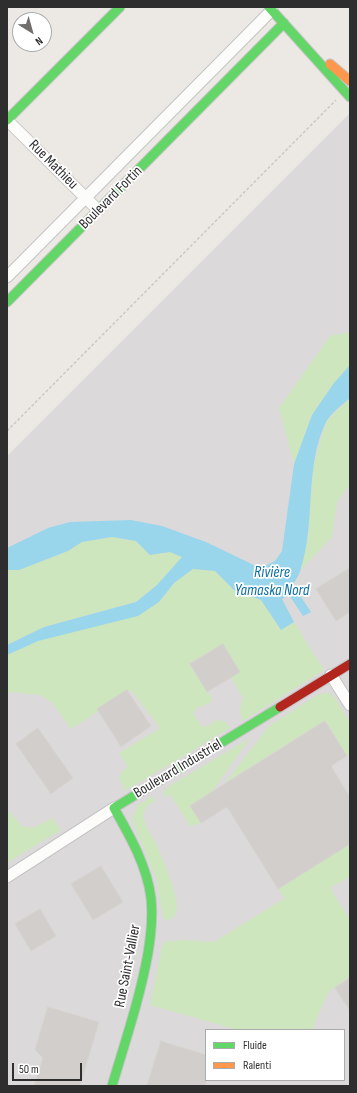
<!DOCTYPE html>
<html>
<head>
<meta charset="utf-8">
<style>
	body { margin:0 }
	#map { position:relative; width:357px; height:1093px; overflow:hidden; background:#ece8e4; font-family:"Sofia Sans Condensed",sans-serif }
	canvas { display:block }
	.frame { position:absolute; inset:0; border:8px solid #2e2e2e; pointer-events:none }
	.legend { position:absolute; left:205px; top:1029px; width:140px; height:52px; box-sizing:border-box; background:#fff; border:1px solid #ababab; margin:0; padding:5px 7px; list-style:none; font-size:12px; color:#2e2e2e }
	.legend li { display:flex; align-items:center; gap:8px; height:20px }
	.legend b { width:20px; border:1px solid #ababab }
	.north { position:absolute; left:12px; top:12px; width:40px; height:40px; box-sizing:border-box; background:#fff; border:1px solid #ababab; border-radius:50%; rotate:143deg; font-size:11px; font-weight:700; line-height:16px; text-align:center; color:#2e2e2e }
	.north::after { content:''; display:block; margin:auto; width:14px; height:18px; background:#706f6e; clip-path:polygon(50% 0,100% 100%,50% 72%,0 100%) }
	.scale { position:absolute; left:12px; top:1063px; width:70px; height:18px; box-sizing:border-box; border:2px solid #2e2e2e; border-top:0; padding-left:5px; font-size:12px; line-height:14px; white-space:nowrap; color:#2e2e2e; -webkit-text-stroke:3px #fff; paint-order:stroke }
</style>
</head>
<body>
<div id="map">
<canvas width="357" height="1093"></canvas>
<div class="frame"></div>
<ul class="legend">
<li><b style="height:5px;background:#63d668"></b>Fluide</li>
<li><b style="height:5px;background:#ff974d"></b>Ralenti</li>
</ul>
<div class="north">N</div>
<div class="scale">50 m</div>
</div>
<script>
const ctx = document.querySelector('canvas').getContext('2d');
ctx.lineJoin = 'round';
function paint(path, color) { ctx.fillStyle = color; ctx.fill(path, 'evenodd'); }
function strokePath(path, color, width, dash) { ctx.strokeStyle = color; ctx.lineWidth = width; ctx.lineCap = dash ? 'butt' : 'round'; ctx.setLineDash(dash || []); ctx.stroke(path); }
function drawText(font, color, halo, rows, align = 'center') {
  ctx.font = font + ' "Sofia Sans Condensed",sans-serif'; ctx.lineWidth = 3.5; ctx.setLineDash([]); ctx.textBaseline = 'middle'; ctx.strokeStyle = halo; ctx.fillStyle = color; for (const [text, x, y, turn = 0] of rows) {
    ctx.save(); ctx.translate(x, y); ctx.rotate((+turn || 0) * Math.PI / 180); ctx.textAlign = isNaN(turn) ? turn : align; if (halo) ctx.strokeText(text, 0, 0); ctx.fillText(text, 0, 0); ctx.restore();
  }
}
const industrial = new Path2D(`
	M350,113V1086H7V456ZM206,1030H344V1080H206Z`);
const green = new Path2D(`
	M350,332V365L334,383L312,415L294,464L279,408L330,336Z
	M350,398V485L337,502L332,537L301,570L309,532V514L313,466L321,439L327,420Z
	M112,537L136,541L150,555L170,552L182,557L157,585L136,602L44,627L7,645V570H19L68,551L82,542Z
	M193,569L215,571L234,590L261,600L281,630L294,622L324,670L243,721C239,712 240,707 243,698L231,677L207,691L212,698L210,703L197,708L193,713L202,726L206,727C216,720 223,716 230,728L125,791L119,778L122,771L128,767L119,753L160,728L131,690L71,729L52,702L39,695L11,692L7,694V655L38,641L159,602L174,583Z
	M326,693L331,694L335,698L350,723V754L347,756L325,721L224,784L269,726L319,694Z
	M250,738L211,793L190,806L201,823L190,826L170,794L163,798L164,792L168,787Z
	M152,796L155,801C150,804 144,807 144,814C143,824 151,834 155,842C162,856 181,900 176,913C175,916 172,918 169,920H166L163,917L156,878L143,846L136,830L132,817L138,805Z
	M7,809L22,826L33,828L52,818L61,830L7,863Z
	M350,844V876L330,888L350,920V976L328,992L312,1030H238L150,1005L163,942L185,940L214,942L285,898L278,889Z`);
const water = new Path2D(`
	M350,365V398C343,404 330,414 326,422C304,468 316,521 301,568C300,574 296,579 293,585L311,612L303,616L289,595L282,599L294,622L281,630L261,600L234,590L215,571L193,569L174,583L159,602L138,616L38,641L7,655V645L44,627L136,602L157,585L182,557L170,552L150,555L136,541L112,537L82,542L68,551L19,570H7V548L48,528L70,522L131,520L162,526L206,542L260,568L275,561L282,551L294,464L312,415L334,383Z`);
const building = new Path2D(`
	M350,568V612L336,621L316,589Z
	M223,644L240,672L207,692L190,664Z
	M127,690L151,726L121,747L97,709Z
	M325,721L347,756L331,766L350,797V844L278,889L227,807L201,823L190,806Z
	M38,728L73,778L51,794L16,744Z
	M101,866L123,902L93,920L71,884Z
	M40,909L56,936L31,951L15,924Z
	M350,978V1011L335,988Z
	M48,1007L99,1022L80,1086H34L43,1058L35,1050Z
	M161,1041L206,1055V1086H147Z`);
const path = new Path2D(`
	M7,431L336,100`);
const street = new Path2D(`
	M7,120L98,210
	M7,277L272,10
	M331,675L350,705
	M7,877L114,808`);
const fast = new Path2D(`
	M269,7L350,97
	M7,120L120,7
	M7,302L284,23
	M112,1086C125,1042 140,998 148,953C151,935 153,916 151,898C147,866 130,836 114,808L280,707`);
const slow = new Path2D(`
	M330,64L350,81`);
const jam = new Path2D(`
	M280,707L350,664`);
const streetNames = [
	["Rue Mathieu",53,165,45],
	["Boulevard Fortin",111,198,-45],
	["Boulevard Industriel",178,769,-31],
	["Rue Saint-Vallier",128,966,-79]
];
const waterNames = [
	["Rivière",272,573],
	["Yamaska Nord",272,591]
];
paint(industrial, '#dcd9db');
paint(green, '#cee6be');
paint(water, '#99d6ec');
paint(building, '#d1cecb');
strokePath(building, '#d7d4d0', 1);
strokePath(street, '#c5c4c5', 13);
strokePath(fast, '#c5c4c5', 11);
strokePath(slow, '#c5c4c5', 11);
strokePath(jam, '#c5c4c5', 11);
strokePath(path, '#c9c9c8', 1.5, [3, 2]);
strokePath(street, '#fcfcfb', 11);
strokePath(fast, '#63d668', 9);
strokePath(slow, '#ff974d', 9);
strokePath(jam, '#b3261e', 9);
drawText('15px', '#2e2e2e', '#fff', streetNames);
drawText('italic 16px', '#0d6fa3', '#fff', waterNames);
</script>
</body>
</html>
